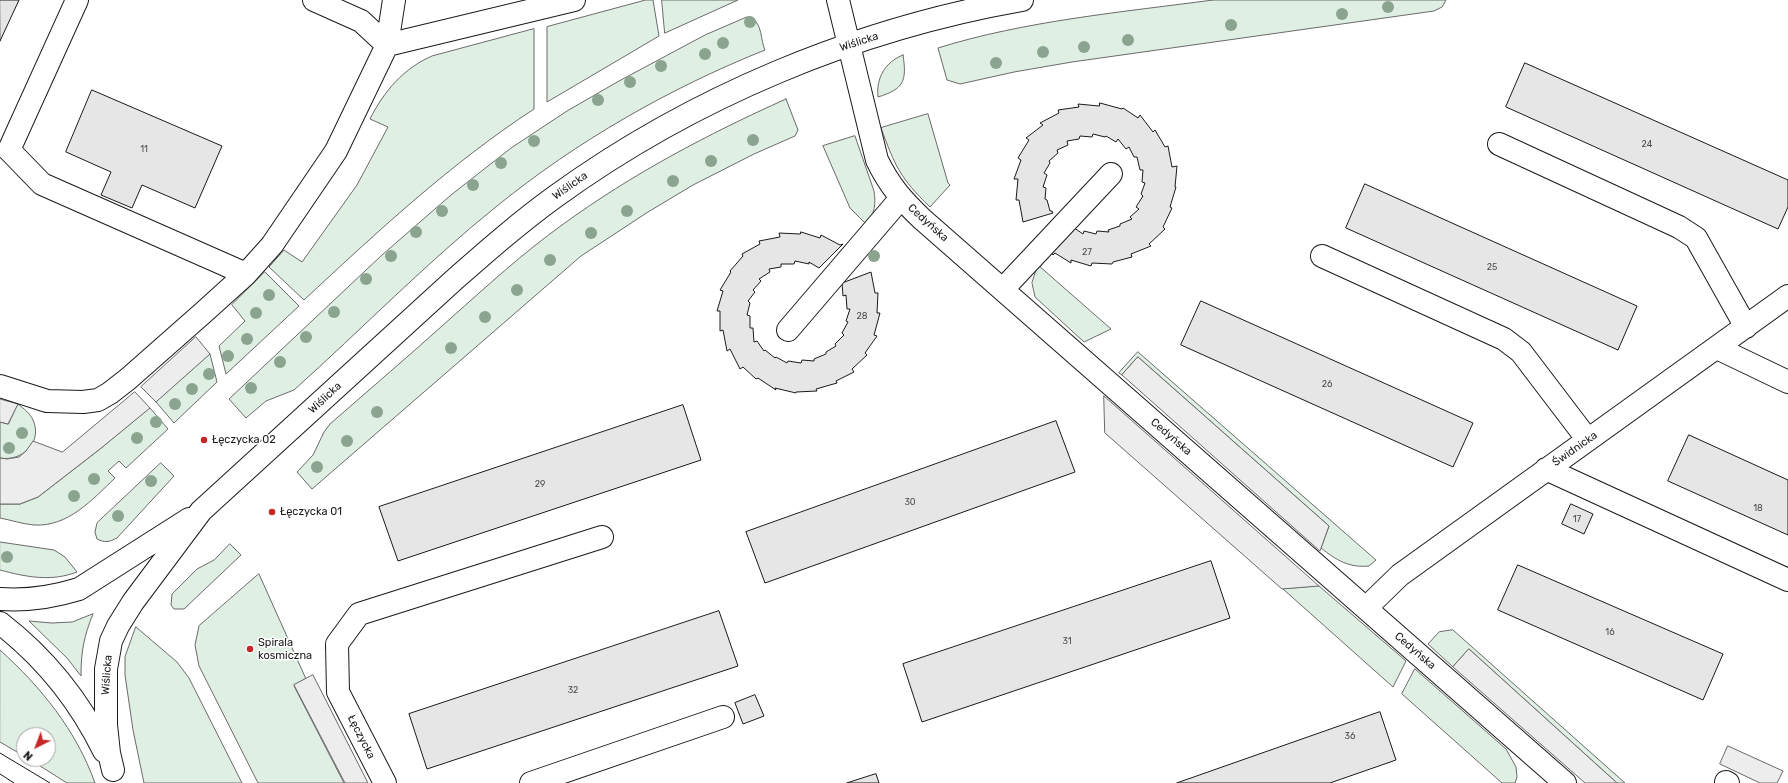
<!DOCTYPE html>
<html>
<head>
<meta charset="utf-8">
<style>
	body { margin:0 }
	#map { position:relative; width:1788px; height:783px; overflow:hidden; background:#fff; font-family:Rubik,sans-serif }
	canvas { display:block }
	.north { position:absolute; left:16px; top:727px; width:40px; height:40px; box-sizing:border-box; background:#fff; border:1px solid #a3a3a3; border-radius:50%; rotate:222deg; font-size:11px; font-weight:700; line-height:16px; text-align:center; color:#1a1a1a }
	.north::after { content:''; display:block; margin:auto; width:14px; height:18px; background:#c62828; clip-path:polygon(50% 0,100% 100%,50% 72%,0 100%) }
</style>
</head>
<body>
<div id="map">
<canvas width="1788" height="783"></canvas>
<div class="north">N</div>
</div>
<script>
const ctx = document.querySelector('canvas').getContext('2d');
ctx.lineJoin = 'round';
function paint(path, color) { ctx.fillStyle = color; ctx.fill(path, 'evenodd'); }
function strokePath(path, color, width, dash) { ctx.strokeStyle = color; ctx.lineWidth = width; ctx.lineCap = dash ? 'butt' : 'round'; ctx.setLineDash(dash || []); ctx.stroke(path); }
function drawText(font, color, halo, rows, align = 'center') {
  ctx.font = font + ' Rubik,sans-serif'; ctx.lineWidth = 3; ctx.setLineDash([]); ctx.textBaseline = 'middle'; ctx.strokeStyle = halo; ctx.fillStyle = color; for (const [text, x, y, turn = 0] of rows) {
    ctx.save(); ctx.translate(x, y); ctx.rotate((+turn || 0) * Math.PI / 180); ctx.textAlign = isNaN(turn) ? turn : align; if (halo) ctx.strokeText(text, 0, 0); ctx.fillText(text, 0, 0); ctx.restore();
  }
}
const green = new Path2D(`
	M646,0H653L659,36L547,102V27Z
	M662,0H738L665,33Z
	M1213,0H1446L1442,7L1434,11L1072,62L1014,72L960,84L947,80L938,48C1024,21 1123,12 1213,0Z
	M747,17H751C763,25 760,39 765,50C670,88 577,141 497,206C426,263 362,329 294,390L266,401L246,418L229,399L382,255L451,195L511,148L567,111L619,81L705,35Z
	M534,29V109C450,164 377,232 304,300L269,267L284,250L302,262L357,185L388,127L370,119C384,91 404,68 432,56Z
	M903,55C907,81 904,89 878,97C876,78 885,62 903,55Z
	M786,99L798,130L795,136L754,154L693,185L648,212L581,256L312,489L297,472L313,455L324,432L330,424C370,389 411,354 451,318C487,286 523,253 562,225C632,174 708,134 786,99Z
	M928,114L948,183L950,185L930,207C900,178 895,166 881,128Z
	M855,136L874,191C876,204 875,214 866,224L850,208L823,146Z
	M1038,265L1111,329L1084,342L1035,297L1032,283Z
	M265,272L299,306L226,374L219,346L245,321L232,305Z
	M1138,352L1376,560L1369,566C1349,568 1336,560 1321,548L1329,526L1138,357L1122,375L1119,373Z
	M210,354L217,382L174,423L156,402Z
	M18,404C24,409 30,413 33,420C43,442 22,462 0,458V422L8,424Z
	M150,408L168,429L126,468L119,461L108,471L115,478C92,500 68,527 34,525C22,524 11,520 0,518V504H20L38,497L100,449Z
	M161,463L174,476L117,538C109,542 105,543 97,539L95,532L97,523Z
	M0,542L54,550L65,557L77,572C51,582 26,577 0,570Z
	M230,544L241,555L184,609H174L171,605L172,594L197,569L214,560Z
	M259,574L306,679L294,686L344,783H258L199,666L195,645L199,626Z
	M1319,586L1406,661L1393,687L1283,589Z
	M93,614C84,636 81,651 81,676L67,658L29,621L52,623L72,622Z
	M136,627L177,662L189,678L242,783H144L133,730L125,675V657Z
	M1453,630L1625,783H1617L1469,649L1453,667L1428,644L1439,632Z
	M0,650C41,687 76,730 95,783H67L29,759H48V735H24V756L0,742Z
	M1415,669L1506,749L1516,767L1517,777L1515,783H1502L1402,694Z`);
const parking = new Path2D(`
	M196,337L210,354L156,402L141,387Z
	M1138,357L1329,526L1320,551L1122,375Z
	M135,392L150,408L100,449L38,497L20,504H0V458L7,459L19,457L26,451L33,441L62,452Z
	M1104,396L1319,586L1282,589L1105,433Z
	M0,399L18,404L8,424L0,422Z
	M1469,649L1617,783H1585L1453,667Z
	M313,675L368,783H345L294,685Z
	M1728,746L1783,771L1777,783H1760L1720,764Z`);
const building = new Path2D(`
	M0,0H19L0,41Z
	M1525,63L1788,180V207L1778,229L1506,107Z
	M92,90L222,146L195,208L142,185L132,208L101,195L111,172L66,152Z
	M1100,103L1122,109L1123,108L1138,118L1140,115L1153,132L1155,130L1165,147L1168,146L1172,167L1177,166L1175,187H1176L1170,207L1172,208L1163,227L1165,229L1149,244L1151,246L1131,254L1132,257L1113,262L1112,264L1092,263L1091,266L1071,260V263L1055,253L1053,255L1052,253L1073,227L1083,234L1084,231L1096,234L1097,231L1109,232L1108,230L1120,226V224L1132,219L1130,217L1139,209L1136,207L1143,196L1141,194L1145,183L1142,182L1143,170H1140L1137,157H1134L1129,147L1126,149L1118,139L1116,142L1106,136L1105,137L1093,134L1092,137L1080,136L1079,139L1067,141L1068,145L1057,150L1058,153L1049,161L1050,163L1044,173L1047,175L1043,187L1046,188L1045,199L1047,200L1050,211H1052L1053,213L1023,222L1019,200H1016L1018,179H1014L1021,160L1018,158L1029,140L1026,138L1043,125L1040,123L1059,113L1058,110L1079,107L1078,104L1099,106Z
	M1365,184L1637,306L1618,350L1346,228Z
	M801,232L820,238L821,235L840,245L843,244L819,268L809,262V264L795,261L794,264H781V267L769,269L770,272L759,279L761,281L753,290L755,292L748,301L750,303L747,315L750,316V328H753L754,342L757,341L764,351L765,350L775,358L776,357L787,363L788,361L801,363L802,360L814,361V359L826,354V352L836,346L835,344L844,335L842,333L848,322L846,321L850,309H847L846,295L843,296L842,283L871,272L875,293H878L877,313H880L874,335L877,336L865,353L867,355L852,369L854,372L836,381L837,383L816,389L817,391L796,392V393L775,388L776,390L758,378L756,379L743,367L740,369L730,349L727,351L723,330L720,331V311H717L723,291L720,290L731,272L730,271L743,256L742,254L760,244L759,241L780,237L779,233L800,234Z
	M1201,301L1473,423L1453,467L1181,345Z
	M683,405L701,460L398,561L379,507Z
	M1056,421L1075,472L765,583L746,532Z
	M1689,435L1788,480V535L1668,481Z
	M1571,504L1593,514L1584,534L1562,524Z
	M1211,561L1230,618L922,722L903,664Z
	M1518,565L1723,654L1703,700L1498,610Z
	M719,611L738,666L427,769L409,714Z
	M755,695L764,716L743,724L735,703Z
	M1380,712L1396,760L1330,783H1177Z
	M876,774L879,783H847Z`);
const minor = new Path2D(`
	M77,0L9,150L42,184L246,274
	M314,0L361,21L387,45
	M838,0L877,160C889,185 902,200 922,219L1565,783
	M387,45L394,0
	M1499,144L1679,227L1696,238L1746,327
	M1322,256L1504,339L1521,352L1588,440
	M1003,289L1111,174
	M788,330L901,198
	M1717,348L1788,382
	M0,386L47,401L83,402L98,400L110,393L128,379L204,312L246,274L272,245L336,151L387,45L574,0
	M1546,469L1788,580
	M0,599C27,601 53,597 79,589L189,519
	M1366,608L1400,575L1788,296
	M0,623C44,657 80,702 104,751
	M113,770L109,753L106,725V669L111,641L118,626L133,602L201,511L454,280C487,251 520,222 556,196C693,97 856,29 1022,0
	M1726,782L1728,783
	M385,783L338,692L337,644L359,614L602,537
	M531,783L723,717`);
const tram = new Path2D(`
	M0,753L50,783
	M0,774L14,783`);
const trees = [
	[1388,7],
	[1342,14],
	[750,22],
	[1231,25],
	[1128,40],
	[723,43],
	[1084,47],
	[1043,52],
	[705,54],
	[996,63],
	[661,66],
	[630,82],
	[598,100],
	[753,140],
	[534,141],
	[711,161],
	[501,163],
	[673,181],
	[473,185],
	[442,211],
	[627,211],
	[416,232],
	[591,233],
	[391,256],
	[874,256],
	[550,260],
	[366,279],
	[517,290],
	[269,295],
	[334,312],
	[256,313],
	[485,317],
	[306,337],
	[247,339],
	[451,348],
	[228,356],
	[280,362],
	[209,374],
	[251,388],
	[192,389],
	[175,404],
	[377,412],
	[156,422],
	[22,433],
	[137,438],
	[347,441],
	[9,448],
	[317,467],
	[94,479],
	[151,481],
	[74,496],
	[118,516],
	[7,557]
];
const markers = [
	[204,440,4,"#c62828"],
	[272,512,4,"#c62828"],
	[250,649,4,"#c62828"]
];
const numberNames = [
	["24",1647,144],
	["11",144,149],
	["27",1087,252],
	["25",1492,267],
	["28",862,316],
	["26",1327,384],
	["29",540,484],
	["30",910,502],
	["18",1758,508],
	["17",1577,519],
	["16",1610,632],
	["31",1067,641],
	["32",573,690],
	["36",1350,736]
];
const streetNames = [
	["Wiślicka",859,42,-18],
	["Wiślicka",570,186,-35],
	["Cedyńska",928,223,42],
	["Wiślicka",325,398,-43],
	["Cedyńska",1171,437,41],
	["Świdnicka",1575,449,-35],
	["Cedyńska",1415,651,41],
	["Wiślicka",107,675,-86],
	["Łęczycka",361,737,63]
];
const poiNames = [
	["Łęczycka 02",212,440],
	["Łęczycka 01",280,512],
	["Spirala",258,643],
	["kosmiczna",258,656]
];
paint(green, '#e0efe3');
strokePath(green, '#6a6a6a', 1);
paint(parking, '#ededed');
strokePath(parking, '#6a6a6a', 1);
paint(building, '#e6e6e6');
strokePath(building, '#1a1a1a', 1);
strokePath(minor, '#1a1a1a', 24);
strokePath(minor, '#fff', 22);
strokePath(tram, '#1a1a1a', 1);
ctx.fillStyle = '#8aa48f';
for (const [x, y] of trees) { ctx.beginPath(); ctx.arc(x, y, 6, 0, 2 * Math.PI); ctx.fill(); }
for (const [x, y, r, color] of markers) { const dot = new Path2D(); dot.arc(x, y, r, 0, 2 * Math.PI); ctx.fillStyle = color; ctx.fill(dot); strokePath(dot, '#fff', 1.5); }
drawText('9px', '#4d4d4d', null, numberNames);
drawText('11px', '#1a1a1a', '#fff', streetNames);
drawText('11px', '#1a1a1a', '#fff', poiNames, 'left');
</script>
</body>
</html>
